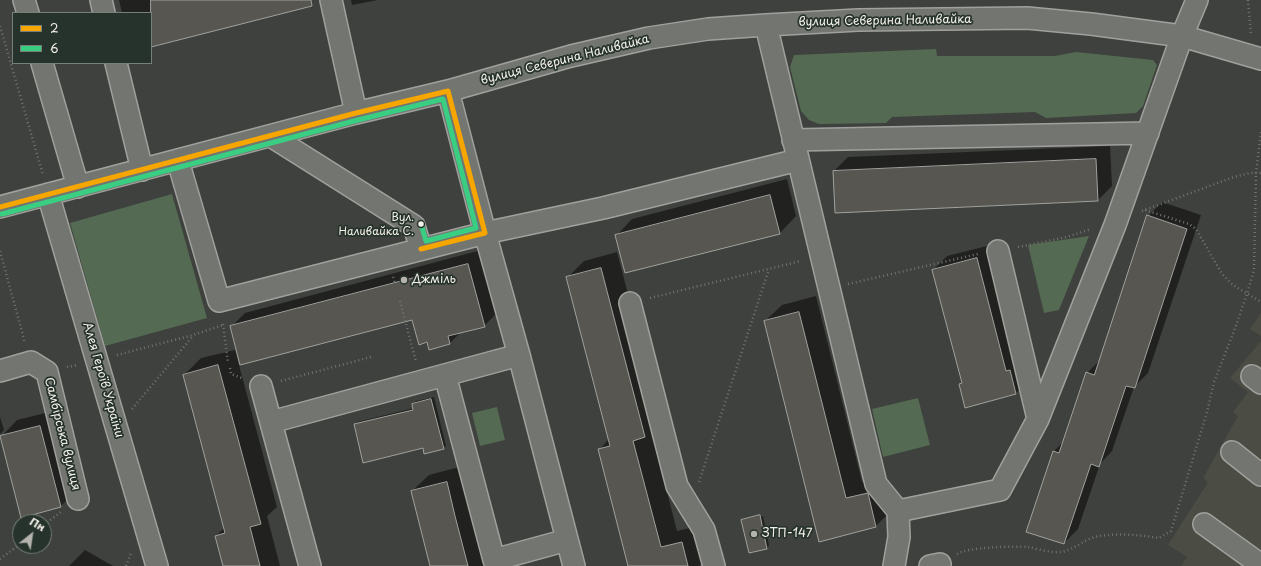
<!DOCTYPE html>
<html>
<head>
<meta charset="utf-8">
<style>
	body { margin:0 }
	#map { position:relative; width:1261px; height:566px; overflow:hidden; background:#3e413d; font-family:"Playpen Sans",sans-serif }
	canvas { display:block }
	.legend { position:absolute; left:12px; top:12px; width:140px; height:52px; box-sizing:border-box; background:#26332d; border:1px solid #787f78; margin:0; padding:5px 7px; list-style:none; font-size:12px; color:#f4f1e8 }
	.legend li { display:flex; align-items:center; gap:8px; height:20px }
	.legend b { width:20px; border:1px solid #787f78 }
	.north { position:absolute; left:12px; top:514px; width:40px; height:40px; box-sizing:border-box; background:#26332d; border:1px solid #787f78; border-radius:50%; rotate:30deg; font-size:11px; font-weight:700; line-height:16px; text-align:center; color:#f4f1e8 }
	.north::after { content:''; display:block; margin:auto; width:14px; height:18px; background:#b4b3ac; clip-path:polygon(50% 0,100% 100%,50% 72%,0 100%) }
</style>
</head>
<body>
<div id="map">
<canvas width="1261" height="566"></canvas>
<ul class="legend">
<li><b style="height:5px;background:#f7a600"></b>2</li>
<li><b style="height:5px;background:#3ace82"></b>6</li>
</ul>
<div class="north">Пн</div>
</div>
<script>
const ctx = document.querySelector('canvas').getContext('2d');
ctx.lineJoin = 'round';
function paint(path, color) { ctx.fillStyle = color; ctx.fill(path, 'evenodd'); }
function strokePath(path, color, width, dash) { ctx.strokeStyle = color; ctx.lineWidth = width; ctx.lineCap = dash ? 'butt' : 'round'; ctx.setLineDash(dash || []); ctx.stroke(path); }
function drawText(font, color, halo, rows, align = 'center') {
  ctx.font = font + ' "Playpen Sans",sans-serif'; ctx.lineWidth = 3.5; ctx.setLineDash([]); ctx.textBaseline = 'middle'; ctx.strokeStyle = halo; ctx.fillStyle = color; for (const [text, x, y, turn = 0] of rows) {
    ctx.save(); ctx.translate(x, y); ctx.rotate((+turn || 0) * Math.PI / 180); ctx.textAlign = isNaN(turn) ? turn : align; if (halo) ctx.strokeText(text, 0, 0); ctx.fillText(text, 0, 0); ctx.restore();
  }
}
const built = new Path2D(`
	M1261,313V336L1250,329Z
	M1261,341V566H1181L1187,557L1168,545L1208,482L1203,478L1238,416L1233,412L1248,392L1230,378Z`);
const green = new Path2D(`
	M936,49L937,56H1055L1076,52L1153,60L1157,65L1143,106L1136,113L1046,118L1035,112L892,117L886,123L819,124L809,120L801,111L790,67L794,55Z
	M172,194L207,318L105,346L70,223Z
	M1089,236L1059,310L1044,313L1028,245Z
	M918,398L930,445L883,457L872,409Z
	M497,407L505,440L480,446L472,413Z`);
const shadow = new Path2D(`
	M119,0H304L151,46V13H122Z
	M351,0H378L352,5Z
	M1110,146L1112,186L1098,200L834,171L848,157Z
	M787,179L796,216L780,233L616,236L632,219Z
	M1162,202L1201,215L1148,373L1134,387L1112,451L1100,464L1078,529L1064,543L1053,452L1064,441L1087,373L1101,359L1148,216Z
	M991,245L1030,379L1016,393L960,384L963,381L933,270L947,256Z
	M481,250L498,312L484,326L461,332L450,343L428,341L413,319L231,327L245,313Z
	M617,252L661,420L651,430L677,531L698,526L707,558L699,566H629L599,450L609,439L567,278L584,261Z
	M816,296L862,482L884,477L892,510L876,526L820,540L765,321L782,305Z
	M235,350L277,507L267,516L280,566H224L216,536L225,527L184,375L201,358Z
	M434,397L446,446L443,448L424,447L355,424L357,422L414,408L413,404L416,401Z
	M57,410L77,490L61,506L22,516L1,437L17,420Z
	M0,417L4,430L0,434Z
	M463,466L488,566H431L412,491L429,475Z
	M763,516L769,545L767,548L742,520L744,518V520Z
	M85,550L113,566H69Z`);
const building = new Path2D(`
	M151,0H311L312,6L151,47Z
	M1096,159L1098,201L835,213L833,171Z
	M770,195L780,234L625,273L615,235Z
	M1147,215L1187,229L1135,388L1126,386L1099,467L1091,464L1064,544L1026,532L1053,451L1059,453L1086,372L1094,375Z
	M977,258L1006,371L1010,370L1016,394L965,408L959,384L962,383L932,270Z
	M468,264L485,327L448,336L450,344L429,350L427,342L419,345L412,320L240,365L230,326Z
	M601,268L645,437L633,441L661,547L682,542L688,566H628L598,449L610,446L566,277Z
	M799,312L846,498L868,493L876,527L819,542L764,321Z
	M218,365L261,524L250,527L260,566H223L215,536L225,533L183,375Z
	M431,399L444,449L424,454L423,448L363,463L354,424L413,410L412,404Z
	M40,426L61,507L21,518L0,436Z
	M447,482L455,516L468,566H430L411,491Z
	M760,515L767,549L749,553L741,520Z`);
const path = new Path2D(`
	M1248,0L1251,35
	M0,26L43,175
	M1145,210L1189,224L1196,229L1222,274L1233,285L1261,302
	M1142,211L1234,177L1250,173H1261
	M1018,247L1067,237L1091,229
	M0,251L25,343
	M393,277L395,283
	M848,284L978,254
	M650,298L801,261
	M400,301L416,362
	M223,324L228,363
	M117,355L193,335L223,325
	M67,367L77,365
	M230,368L231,374L242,378
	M281,381L371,357
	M132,409L193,336
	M699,482L769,269
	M44,525L61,512
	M957,554C968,547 1014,546 1028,547C1038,549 1051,553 1061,552C1073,550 1081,542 1092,538C1110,532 1141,535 1159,538L1171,531L1207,412L1214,382L1234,331L1247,294L1254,270L1256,173L1261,131
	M0,559L20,544
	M126,566L131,553`);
const minor = new Path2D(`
	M24,0L28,13
	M101,0L104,13
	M331,0L356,113
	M766,25L876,484L898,511L899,537L894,566
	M42,63L78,187
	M116,63L142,170
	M448,91L485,233L519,355L574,566
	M271,136L414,226L421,249
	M793,140L1148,133
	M178,161L219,301L485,233L603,208L798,160
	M48,194L157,566
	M0,207L356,113L448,91L571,56L649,38L708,29L766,25L858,20L1027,18L1091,24L1182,36L1261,59
	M998,251L1038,419
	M630,303L677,486L704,530L714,566
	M0,371L31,362L47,372L78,499
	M445,375L494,560L567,540
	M1252,376L1261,383
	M261,386L310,566
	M271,422L519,355
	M1232,452L1261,475
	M898,511L1000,490L1038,419L1115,225L1182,36L1197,0
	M1204,524L1261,565
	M930,566L940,564`);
const bus1 = new Path2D(`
	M448,91L485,233
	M0,207L356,113L448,91
	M421,249L485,233`);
const bus2 = new Path2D(`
	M2,214L358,120L443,99L476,228L426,241L421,224`);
const markers = [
	[421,224,3.5,"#f4f1e8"],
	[404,280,4,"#b4b3ac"],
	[754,534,4,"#b4b3ac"]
];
const busNames = [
	["Вул.",414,218],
	["Наливайка С.",414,232]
];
const streetNames = [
	["вулиця Северина Наливайка",885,21,-1],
	["вулиця Северина Наливайка",565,60,-14],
	["Алея Героїв України",103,380,74],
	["Самбірська вулиця",62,434,76]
];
const poiNames = [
	["Джміль",412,280],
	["ЗТП-147",762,534]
];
paint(built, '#4b4c44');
paint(green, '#546a52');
paint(shadow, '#0007');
paint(building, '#575651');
strokePath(building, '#a0a19d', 1);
strokePath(minor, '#a0a19d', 24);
strokePath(path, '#717471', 2.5, [1, 3]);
strokePath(minor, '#737570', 21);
strokePath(bus1, '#f7a600', 5);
strokePath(bus2, '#3ace82', 5);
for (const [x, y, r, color] of markers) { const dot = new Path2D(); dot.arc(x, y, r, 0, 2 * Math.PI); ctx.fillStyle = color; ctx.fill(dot); strokePath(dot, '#26332d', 1.5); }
drawText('11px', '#f4f1e8', '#26332d', busNames, 'right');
drawText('12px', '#f4f1e8', '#26332d', streetNames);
drawText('12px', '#f4f1e8', '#26332d', poiNames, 'left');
</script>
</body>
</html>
